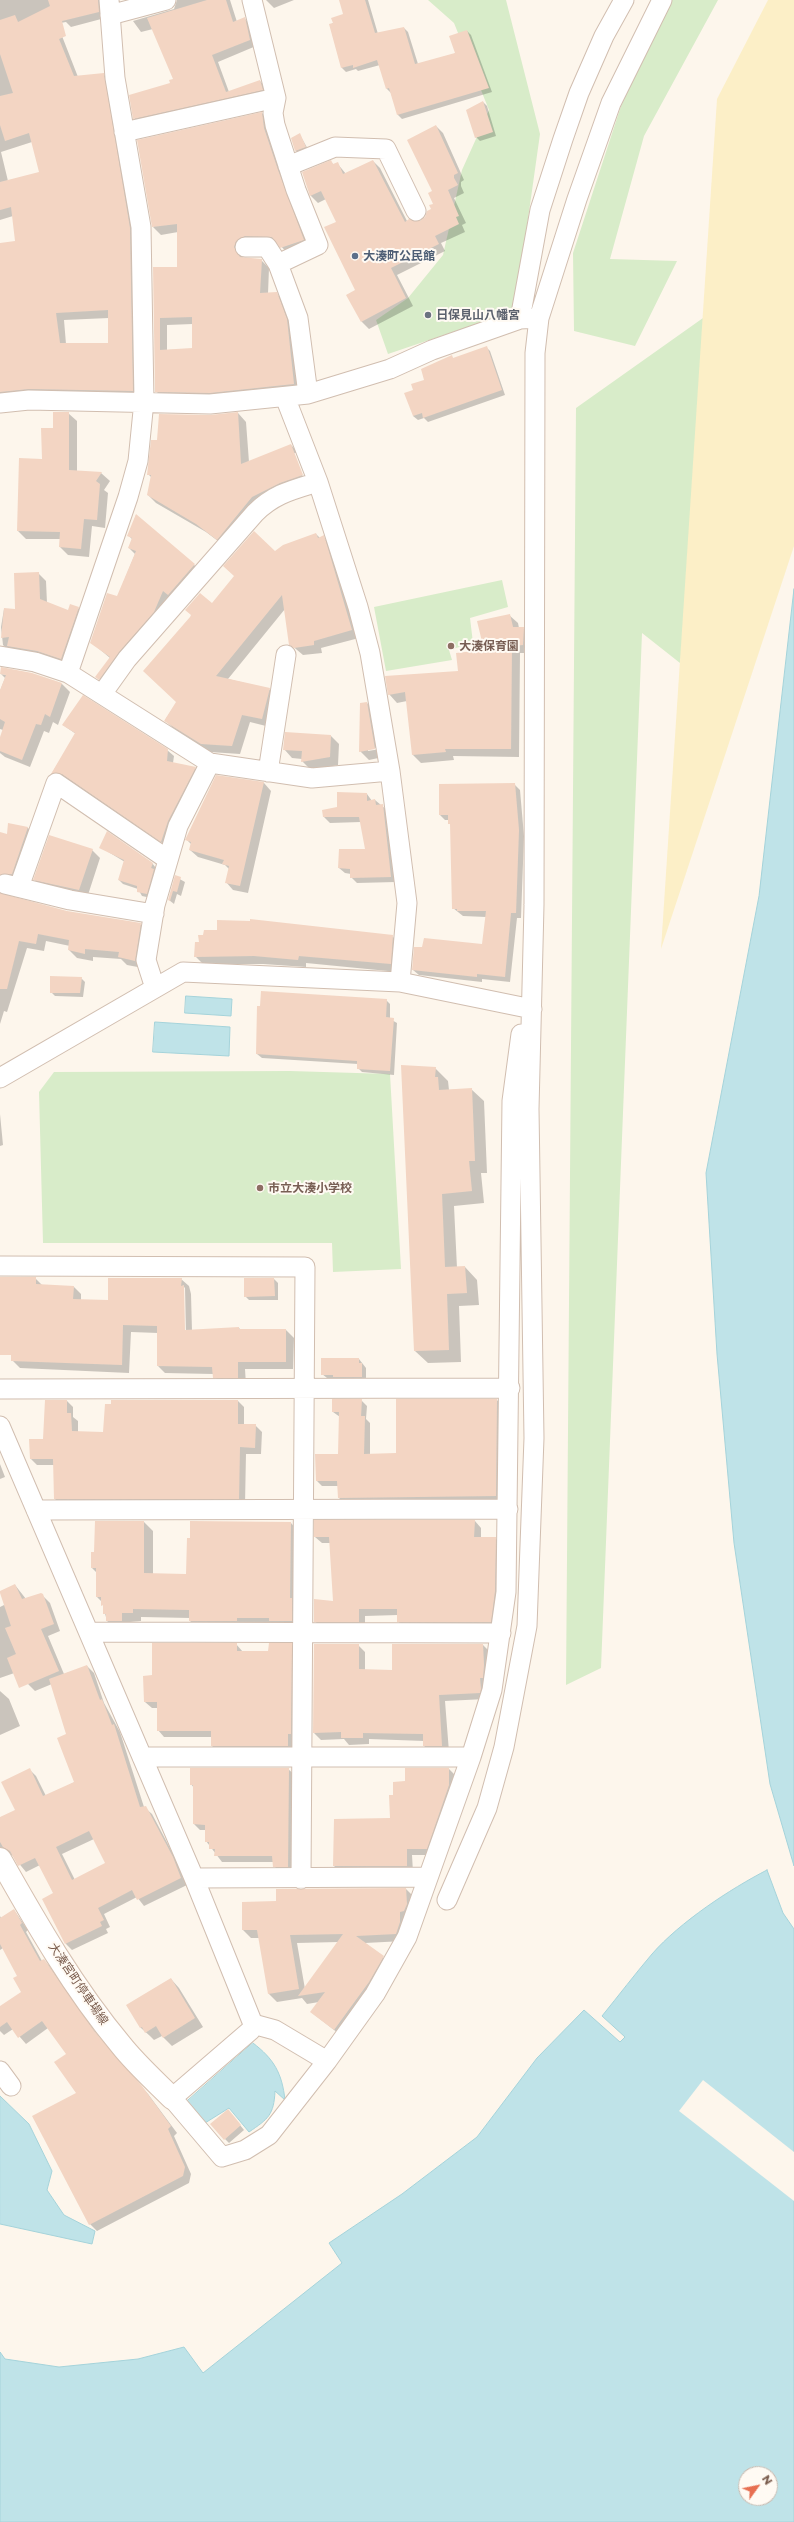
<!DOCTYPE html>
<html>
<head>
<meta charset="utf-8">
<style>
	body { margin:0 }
	#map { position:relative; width:794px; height:2522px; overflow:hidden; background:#fdf6ec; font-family:Montserrat,sans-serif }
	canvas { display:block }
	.north { position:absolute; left:738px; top:2466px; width:40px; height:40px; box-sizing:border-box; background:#fffaf3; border:1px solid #cabbb1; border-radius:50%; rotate:57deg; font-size:11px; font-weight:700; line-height:16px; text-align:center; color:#7a5c4d }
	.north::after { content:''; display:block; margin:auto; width:14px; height:18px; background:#e76f51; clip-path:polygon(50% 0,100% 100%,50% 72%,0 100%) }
</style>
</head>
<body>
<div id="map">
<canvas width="794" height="2522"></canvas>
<div class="north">N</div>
</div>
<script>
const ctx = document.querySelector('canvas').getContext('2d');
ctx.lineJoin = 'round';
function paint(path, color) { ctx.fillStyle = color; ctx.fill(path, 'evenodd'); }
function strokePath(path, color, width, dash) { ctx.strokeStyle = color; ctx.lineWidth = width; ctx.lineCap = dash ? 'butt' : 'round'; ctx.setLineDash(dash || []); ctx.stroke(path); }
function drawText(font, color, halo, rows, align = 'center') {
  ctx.font = font + ' Montserrat,"Noto Sans JP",sans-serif'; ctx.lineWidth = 4; ctx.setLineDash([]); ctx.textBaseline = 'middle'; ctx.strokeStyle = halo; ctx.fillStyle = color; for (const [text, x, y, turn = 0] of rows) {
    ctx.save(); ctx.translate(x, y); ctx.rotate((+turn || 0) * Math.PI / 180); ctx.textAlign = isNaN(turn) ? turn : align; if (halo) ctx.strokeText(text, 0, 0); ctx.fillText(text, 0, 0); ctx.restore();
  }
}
const green = new Path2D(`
	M428,0H506L540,134L515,311L388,354L376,320L408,298L443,255L462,170L489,110L454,23Z
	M671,0H718L644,136L610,259L677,261L635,346L574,331L573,253L621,106Z
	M727,301L680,663L642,633L601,1668L566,1685L576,408Z
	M502,580L508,607L470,618L473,643L449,650L452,660L386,671L374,607Z
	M290,1071L390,1074L401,1269L333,1272L332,1243H43L39,1092L54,1072Z`);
const sand = new Path2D(`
	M768,0H794V546L661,949L717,99Z`);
const water = new Path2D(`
	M794,589V1866L770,1784L734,1543L717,1354L706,1173L759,896Z
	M186,996L232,999L231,1016L185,1013Z
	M155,1022L230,1027L229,1056L153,1052Z
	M767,1870L783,1913L794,1929V2522H0V2352L5,2359L59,2367L138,2359L184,2347L203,2373L342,2263L329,2243L402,2194L477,2137L537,2058L584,2010L620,2042L625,2037L602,2016C619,1995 635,1974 652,1954C680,1922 730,1889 767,1870ZM746,2474H770V2498H746Z
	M253,2043C274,2059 282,2073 285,2100L275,2091C274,2115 268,2119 249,2132L229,2108L205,2123L184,2104Z
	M0,2096L29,2124L52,2171L47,2190L64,2215L95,2231L92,2244L0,2224Z`);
const pier = new Path2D(`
	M703,2080L794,2152V2201L679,2111Z`);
const shadow = new Path2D(`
	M0,0H108L105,18L71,27L66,22L11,32L0,27Z
	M177,0H230L237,22L245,19L251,25L256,46L218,62L229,92L260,81L267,88L269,96L141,125L134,118L174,80L153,29L141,32L133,21L174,9Z
	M266,0H294L274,8Z
	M341,0H368L378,34L404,28L408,32L418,64L457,53L467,31L471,35L492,92L402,119L398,115L391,93L387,89L380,65L358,71L356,69L346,72L342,68L330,25L344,15Z
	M62,36L78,77L103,74L111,82L138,237L140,399L0,404V244L16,242L13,216L0,220V50ZM32,142L40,173L8,181L1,152ZM109,318V344H66L64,320Z
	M483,102L487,106L496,136L480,141L476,137Z
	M262,113L270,121L311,247L289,255L279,244L253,243L243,249L241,256L243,258L261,260L269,268L268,294L276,293L284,301L294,328L301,392L164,399L156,391L154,268H178V232L161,235L153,227ZM193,324V349L167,350V325Z
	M436,126L443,133L464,180L461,182V186L464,193L454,198L466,223L462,225L465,232L441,243L445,251L397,275L413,306L369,329L362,322L347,295L357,290L337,222L326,199L318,203L311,196L303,173L331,162L334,165L337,163L346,174L373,161L380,168L407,221L422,222L435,204Z
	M300,135L309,151L300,155L296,151L292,139Z
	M486,347L490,351L505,395L428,422L424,418L418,420L413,416L415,390L451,356L454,359Z
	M68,413L77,421V471L101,473L110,481L104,490L108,493L105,528L92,526L89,557L68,555L60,547L61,539H26L18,531L54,429Z
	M238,413L246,422L249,462L291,445L299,453L311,483L288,491L226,547L206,532L156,503L148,495L152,478L148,474L158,441L210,416ZM294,453H296L306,479L304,480Z
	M136,515L201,571L103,683L97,677L110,658L91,642L117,598L135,554L129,548L132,539L129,536Z
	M316,534L320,538L323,537L331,545L359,638L321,648L322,653L303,655L290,644L285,609L228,679L269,689L277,697L270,727L250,722L240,754L210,752L173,728L165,720L177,702L212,605L275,552Z
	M38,573L46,581L47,603L69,611L78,608L86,616L69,666L11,653L3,645L1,627L4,609L16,610Z
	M509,615L518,623L519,628H523L531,636V653H520L519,757L453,756L454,760L421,763L413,755L407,701L397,703L389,694L459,671L485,651Z
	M1,674L62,684L70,692L58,725L53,722L49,733L44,731L30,767L5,757L0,753V740L3,730L0,729V691L5,678Z
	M367,703L375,712L383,757L369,760L360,751ZM380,747V749L368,751V749Z
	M63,725L167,750L174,756L173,763L195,768L201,774L168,847L69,780L58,779L52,773L76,734Z
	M331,736L339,744L338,765L311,770L302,761V759L292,758L284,749Z
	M217,776L264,783L271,791L248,893L233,890L226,882L229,869L225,865L198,857L190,850L192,845L187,840Z
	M514,784L520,790L524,836L521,918H517L510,982L482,979V982L419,975L413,970L483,945L486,917L463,916L453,908L451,825L449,820H445L440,815Z
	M367,794L372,801L375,800L388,811L396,882L357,883L351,877V874L345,873L339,868L366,850L361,822L330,823L324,817V811L338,808Z
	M21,826L28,828L36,836L20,882L2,889L4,895L67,912L140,924L148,932L143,968L127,965L121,959L93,957V961L77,958L69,950L70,946L46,941L44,951L27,948L7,1012L4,1011L0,1024V833L8,836Z
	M100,847L152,863L156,868L151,898L142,896L138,889L123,884L119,880L125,862Z
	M92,850L100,858L87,898L42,887L34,879Z
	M176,877L185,882L181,896L177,894L174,904L169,900Z
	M392,936L400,944L398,972L306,963V967L263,964H203L195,956L200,942Z
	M81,978L85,982L83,997L55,996L51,992Z
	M386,1000L390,1004V1019L397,1023L394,1075L362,1072L358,1068V1064L262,1058L257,1054L261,1007Z
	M435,1068L448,1081L449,1090L471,1089L484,1101L487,1173H481L484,1203L454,1206L457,1268L465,1267L477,1280L479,1305L459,1306L461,1362L428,1363L415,1351Z
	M0,1114L3,1145L0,1146Z
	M0,1278H35L43,1286H73L81,1294V1300L109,1301L181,1279L189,1286L191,1294L192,1331L239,1328L241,1330H286L294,1338L293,1369H245L246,1385H221L213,1374L165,1373L158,1366V1333L131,1332L129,1373L20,1368L12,1360V1344L0,1329ZM183,1286L185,1288L186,1335H184Z
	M274,1279L278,1283V1300H249L245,1296Z
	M359,1359L366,1368V1381H338L335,1378H327L322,1374Z
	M361,1400L367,1406L366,1419L370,1423V1454H397L497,1400L502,1406L501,1501L344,1503L339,1498L338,1486H322L317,1481L339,1455L340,1417L333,1412Z
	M67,1401L73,1407V1417L78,1421V1432L104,1433L112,1405L238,1401L244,1407V1425H255L262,1432L261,1454H246L245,1505H61L55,1499L54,1465H37L31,1459Z
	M0,1464L5,1477L0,1479Z
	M475,1521L481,1528V1538H495L502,1545L497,1628H404L398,1621V1615L365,1616V1628H321L315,1621L334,1602L331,1543H322L315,1537Z
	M96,1522H144L153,1531V1574L187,1575L291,1523L299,1532L300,1630H199L190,1621V1618L141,1617V1621L130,1622V1629H116L107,1621L102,1602L97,1597V1573L92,1568L95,1553Z
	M15,1585L26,1599L42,1595L50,1603L60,1631L48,1636L64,1674L87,1666L94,1673L104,1703L120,1732L144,1807L152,1814L179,1865L187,1885L144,1906L137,1897L104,1914L110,1927L106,1929L108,1933L72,1950L66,1944L54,1894L40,1865L26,1872L12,1855H0V1819L16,1810L29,1769L36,1776L46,1796L75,1782L67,1734L52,1684L35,1691L28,1684L23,1670L0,1678V1607L6,1604ZM94,1839L107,1864L75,1880L62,1854Z
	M236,1644L243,1652H269L291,1644L298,1651L294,1752H218L212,1746V1737H164L158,1730V1708H152L145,1702L153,1676Z
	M358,1645L365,1652V1670L393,1671L483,1645L490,1652L486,1699L445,1701L449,1752H431L424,1746V1741L369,1739V1744L349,1745L344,1739L321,1740L314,1733Z
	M0,1691L9,1699L20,1726L0,1735Z
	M288,1769L295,1775L294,1872H280L274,1866L273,1862H222L206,1841V1830H200L194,1824V1788L191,1784Z
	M449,1769L455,1775L433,1855H412L413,1872H340L334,1866L335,1820L391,1819L394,1796L406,1782Z
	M406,1889L414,1897L404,1941L365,1943L391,1964L343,2037L311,2012L319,2002L307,2004L302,1998L277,2002L269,1994L260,1938H251L243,1930L277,1902V1890ZM339,1942L305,1989L297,1943Z
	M14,1910L28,1930L26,1932L42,1961L44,1960L50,1967L100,2039L148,2094L177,2133L174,2136L191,2174L189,2183L97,2231L90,2224L34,2117L78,2094L67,2054L48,2028L26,2044L13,2029L4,2035L0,2031V2007L23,1992L19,1976L3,1948L0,1950V1916L1,1918Z
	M171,1979L179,1988L203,2027L172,2046L162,2036L154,2040L150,2036L141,2028L128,2006Z
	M232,2115L244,2130L229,2143L225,2139Z`);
const building = new Path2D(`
	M48,0H98L99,12L62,21L66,36L59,39L74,76L104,73L130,228L133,391L29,389L0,392V243L15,241L11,207L0,210V182L39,172L29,133L5,141L0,125V96L13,93L0,54V20L15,15L18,22L50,6ZM108,310V343H60L56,313Z
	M207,0H226L233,22L245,17L250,40L212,55L226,92L260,80L263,90L133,119L129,95L170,83L169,80L173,79L147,18Z
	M339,0H365L375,33L404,27L415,64L455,53L449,36L467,30L489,88L397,115L389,88L386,89L377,60L353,68V65L341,68L329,24L333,23L331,18L343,14Z
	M483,101L493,132L475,138L466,110Z
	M262,112L264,128L278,170L304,240L280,248L272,237L245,236L236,241L234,247L240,257L262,259L260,293L277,292L287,319L294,384L210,393L155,392L153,267H177V224L152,227L137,140ZM192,317V348L160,350V318Z
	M436,125L458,173L454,175V178L458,185L448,190L459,216L456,217L459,224L435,236L439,244L391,268L406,298L361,322L346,295L355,290L324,227L336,222L321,191L310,196L302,172L331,160L333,164L338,162L343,174L373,160L405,222L409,219L420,221L425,217L427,211L431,209L429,205L433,204L428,193L432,191L407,140Z
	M300,133L306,147L295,151L291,138Z
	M487,346L502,390L423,418L422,413L413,416L404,393L413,390L411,384L424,380L421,369L452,355L453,358Z
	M53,412H69V470L102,472L96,481L100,484L97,520L84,519L81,549L59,547L60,532L17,531L19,458L42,459L41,428H53Z
	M238,412L241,464L291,444L303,475L280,483L252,497L217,540L196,524L147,495L151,475H147L151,440H157L159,414L210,415Z
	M136,514L195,564L168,595L163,591L154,612L119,652L99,680L95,677L110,657L90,643L107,593L117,596L136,551L128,548L132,538L127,536Z
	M254,531L275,551L283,545L316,533L318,538L324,535L352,630L314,641V645L294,648L289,645L282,595L216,676L270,688L262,719L242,715L232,746L201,744L164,721L176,702L143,671L190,617L191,615L185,610L200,593L212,603L234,576L223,566Z
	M39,572L40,599L68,610L70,604L79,607L61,659L37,651L7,646L9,637L1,638L4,608L15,609L14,573Z
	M510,614L513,627H524L523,645L512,646L511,749H445L446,752L412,755L405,692L388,695L385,676L458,671L456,653L484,650L477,621Z
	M1,667L32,673L62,683L50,717L45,714L41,725L36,724L22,760L0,751V737L5,722L0,719V690L6,675L0,674Z
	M83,695L168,749L167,761L196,767L168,821L161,842L62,774H51L75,733L62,725Z
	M367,702L375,749L359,752L360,703Z
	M285,732L331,735L330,757L301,762L302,751L283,750Z
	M216,775L264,782L240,886L225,883L229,866L222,864L224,860L189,850L191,842L185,840Z
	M515,783L519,830L516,913H511L505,977L477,974V977L412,970L414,947H422L424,938L482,944L486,911H457V909H452L450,824H448V815H439V784Z
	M337,792L367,793V801L375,799L376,805L383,804L391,877L350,878V869L338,868L339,849H365L359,817H323L322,810L337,807Z
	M8,823L28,827L12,874L0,875V832L7,834Z
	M107,831L153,863L151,868L154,869L147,894L137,892V886L118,880L124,860L99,848Z
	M49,835L93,849L79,890L33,880Z
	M175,875L181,877L177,892L173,891L170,901L168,900Z
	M0,893L67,911L141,923L135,961L118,957L119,952L85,949V954L68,950L69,940L38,934L36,944L19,941L7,989H0Z
	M250,919L393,935L391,964L299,956L298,960L254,956L194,957L195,942H199L198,935H203L204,930H217V920L250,921Z
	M50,976L82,977L80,993H50Z
	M261,991L387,999L386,1017L394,1018L390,1071L357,1069V1061L256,1054L257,1006H260Z
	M401,1065L436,1067L435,1077H438L439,1090L472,1088L475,1161H469L472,1191L442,1194L445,1267L465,1266L467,1293L447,1294L449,1350L414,1351Z
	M0,1277H36V1284L74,1286L73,1299L108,1300V1278H182L181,1286L184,1285L185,1330L239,1327V1329H286V1362H238V1378H213L212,1367L157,1366V1326L123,1325L122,1365L11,1361V1355H0Z
	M244,1278H274L275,1296L244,1297Z
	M321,1358H359V1363H362V1377H333V1375H321Z
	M332,1399H362L361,1416H365L364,1454L396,1453V1399H497L496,1496L338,1498L337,1481H316L315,1454H338L339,1412H332Z
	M45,1400H67V1413H71L72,1431L103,1432L105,1404H111V1400H238V1424H256L255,1448L240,1447L239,1499H54L53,1459H30L29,1439H43Z
	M314,1520H475L474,1537H496L495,1591L491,1622H397V1609H359V1622H314V1599L333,1601L329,1537H314Z
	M95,1521H144V1573L186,1574L187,1538H190V1521L291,1522L290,1598H292V1621H269V1618H237V1621H189V1610L133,1609V1613H122V1621H106V1614H103V1605L101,1606V1597H96V1568H91V1552H94Z
	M15,1584L22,1599L41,1593L43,1594L54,1624L41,1629L59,1671L19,1688L7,1658L16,1654L5,1628L11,1626L0,1593V1591Z
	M152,1643H237V1651H268L269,1643H292L291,1734H288V1746H211V1731H157V1702H144L143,1676L152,1675Z
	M314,1644H359V1669L392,1670V1644H483L484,1665L483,1678H480L481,1689L480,1693L439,1695L442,1746H423V1734L363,1733V1738H341V1732L313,1733Z
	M87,1665L100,1700L102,1699L112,1725L114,1724L140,1807L146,1806L173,1857L181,1878L137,1900L132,1890L98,1908L104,1920L100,1922L102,1926L65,1944L42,1899L53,1893L35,1858L18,1866L10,1851L3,1847L0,1842V1817L15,1810L1,1782L30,1768L43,1796L74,1782L57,1738L66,1734L49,1679ZM89,1831L105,1863L72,1880L56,1847Z
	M190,1768H289L288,1867H273L272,1856H214L215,1849H209V1842H205V1825L193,1824V1785H190Z
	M405,1768H449V1785L427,1849H407V1866H333L334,1819L390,1818L389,1795H393V1782L405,1781Z
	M406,1888L407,1904L404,1911L400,1912V1922L396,1934L356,1936L384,1956L369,1982L334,2030L310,2012L325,1992L298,1996L343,1934L290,1935L299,1989L268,1994L257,1930H242V1902L276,1901V1889Z
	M14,1909L22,1923L20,1925L40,1961L44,1959L94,2031L142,2086L171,2126L168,2129L185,2167L183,2176L89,2225L32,2116L76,2093L54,2062L66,2054L42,2021L18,2038L7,2022L0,2027V2006L21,1992L13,1978L17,1976L0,1944V1918Z
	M171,1978L195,2018L163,2038L156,2026L145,2033L142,2027L140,2028L126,2005Z
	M228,2109L241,2125L224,2140L210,2124Z`);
const street = new Path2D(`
	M252,0L276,98L273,113L275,125L296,190L318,245L278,264L298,318L308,394
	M110,15L166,0
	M124,132L276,98
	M288,166L335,147L386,149L416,211
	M245,247H267L278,264
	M539,318L577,199L611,103L662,0
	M520,319L540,210L563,139L579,93L604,36L624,0
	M285,397L318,482L358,607L370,653L390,771L407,903L400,982
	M0,403L29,400L210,404L308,394L390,369L432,350L520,319L539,318L535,353L534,905L529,1109L534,1438L527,1626L504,1747L487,1808L447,1900
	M0,656L35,662L68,673L210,763L312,778L390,771
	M68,673L128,497L138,461L144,401L141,227L115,78L109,0
	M102,694L127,659L255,513C274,494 292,490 318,482
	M268,772L286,655
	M5,884L70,900L154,914
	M19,887L56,783L167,859
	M155,988L146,960L155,905L178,826L210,763
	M0,1078L183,972L400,982L532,1009
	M0,1266L305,1267L301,1879
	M0,1389L510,1388
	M0,1426L194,1878L253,2024L251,2030L172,2098L222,2157L245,2150L269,2135L327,2061L375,1994L407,1937L471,1757L492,1690L506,1592L512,1101L521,1034
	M36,1510L508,1509
	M89,1632L501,1633
	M142,1757H471
	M194,1878L428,1877
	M253,2024L275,2030L327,2061
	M0,2071L11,2086`);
const secondary = new Path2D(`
	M0,1859C36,1923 74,1989 121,2045C136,2064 155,2081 172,2098`);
const markers = [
	[355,256,4,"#5c6f8a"],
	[428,315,4,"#6b7280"],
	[451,646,4,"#8d6e63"],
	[260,1188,4,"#8d6e63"]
];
const serviceNames = [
	["大湊町公民館",363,256]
];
const worshipNames = [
	["日保見山八幡宮",436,315]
];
const educationNames = [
	["大湊保育園",459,646],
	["市立大湊小学校",268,1188]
];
const streetNames = [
	["大湊宮町停車場線",78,1984,56]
];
paint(green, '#d8ecc9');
paint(sand, '#fcefc7');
paint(water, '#bfe3e8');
strokePath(water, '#a5d3da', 1);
paint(pier, '#fdf6ec');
paint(shadow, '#0003');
paint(building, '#f3d5c3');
strokePath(street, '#d1beb0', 21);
strokePath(secondary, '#d6c0b0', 24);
strokePath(street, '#fff', 19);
strokePath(secondary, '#fff', 22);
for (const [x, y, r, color] of markers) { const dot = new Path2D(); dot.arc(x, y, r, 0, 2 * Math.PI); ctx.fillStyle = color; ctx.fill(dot); strokePath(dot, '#fffaf3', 1.5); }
drawText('bold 12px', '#4e5e75', '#fffaf3', serviceNames, 'left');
drawText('bold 12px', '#5b616d', '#fffaf3', worshipNames, 'left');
drawText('bold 12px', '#785e54', '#fffaf3', educationNames, 'left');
drawText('12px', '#7a5c4d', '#fffaf3', streetNames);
</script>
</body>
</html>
